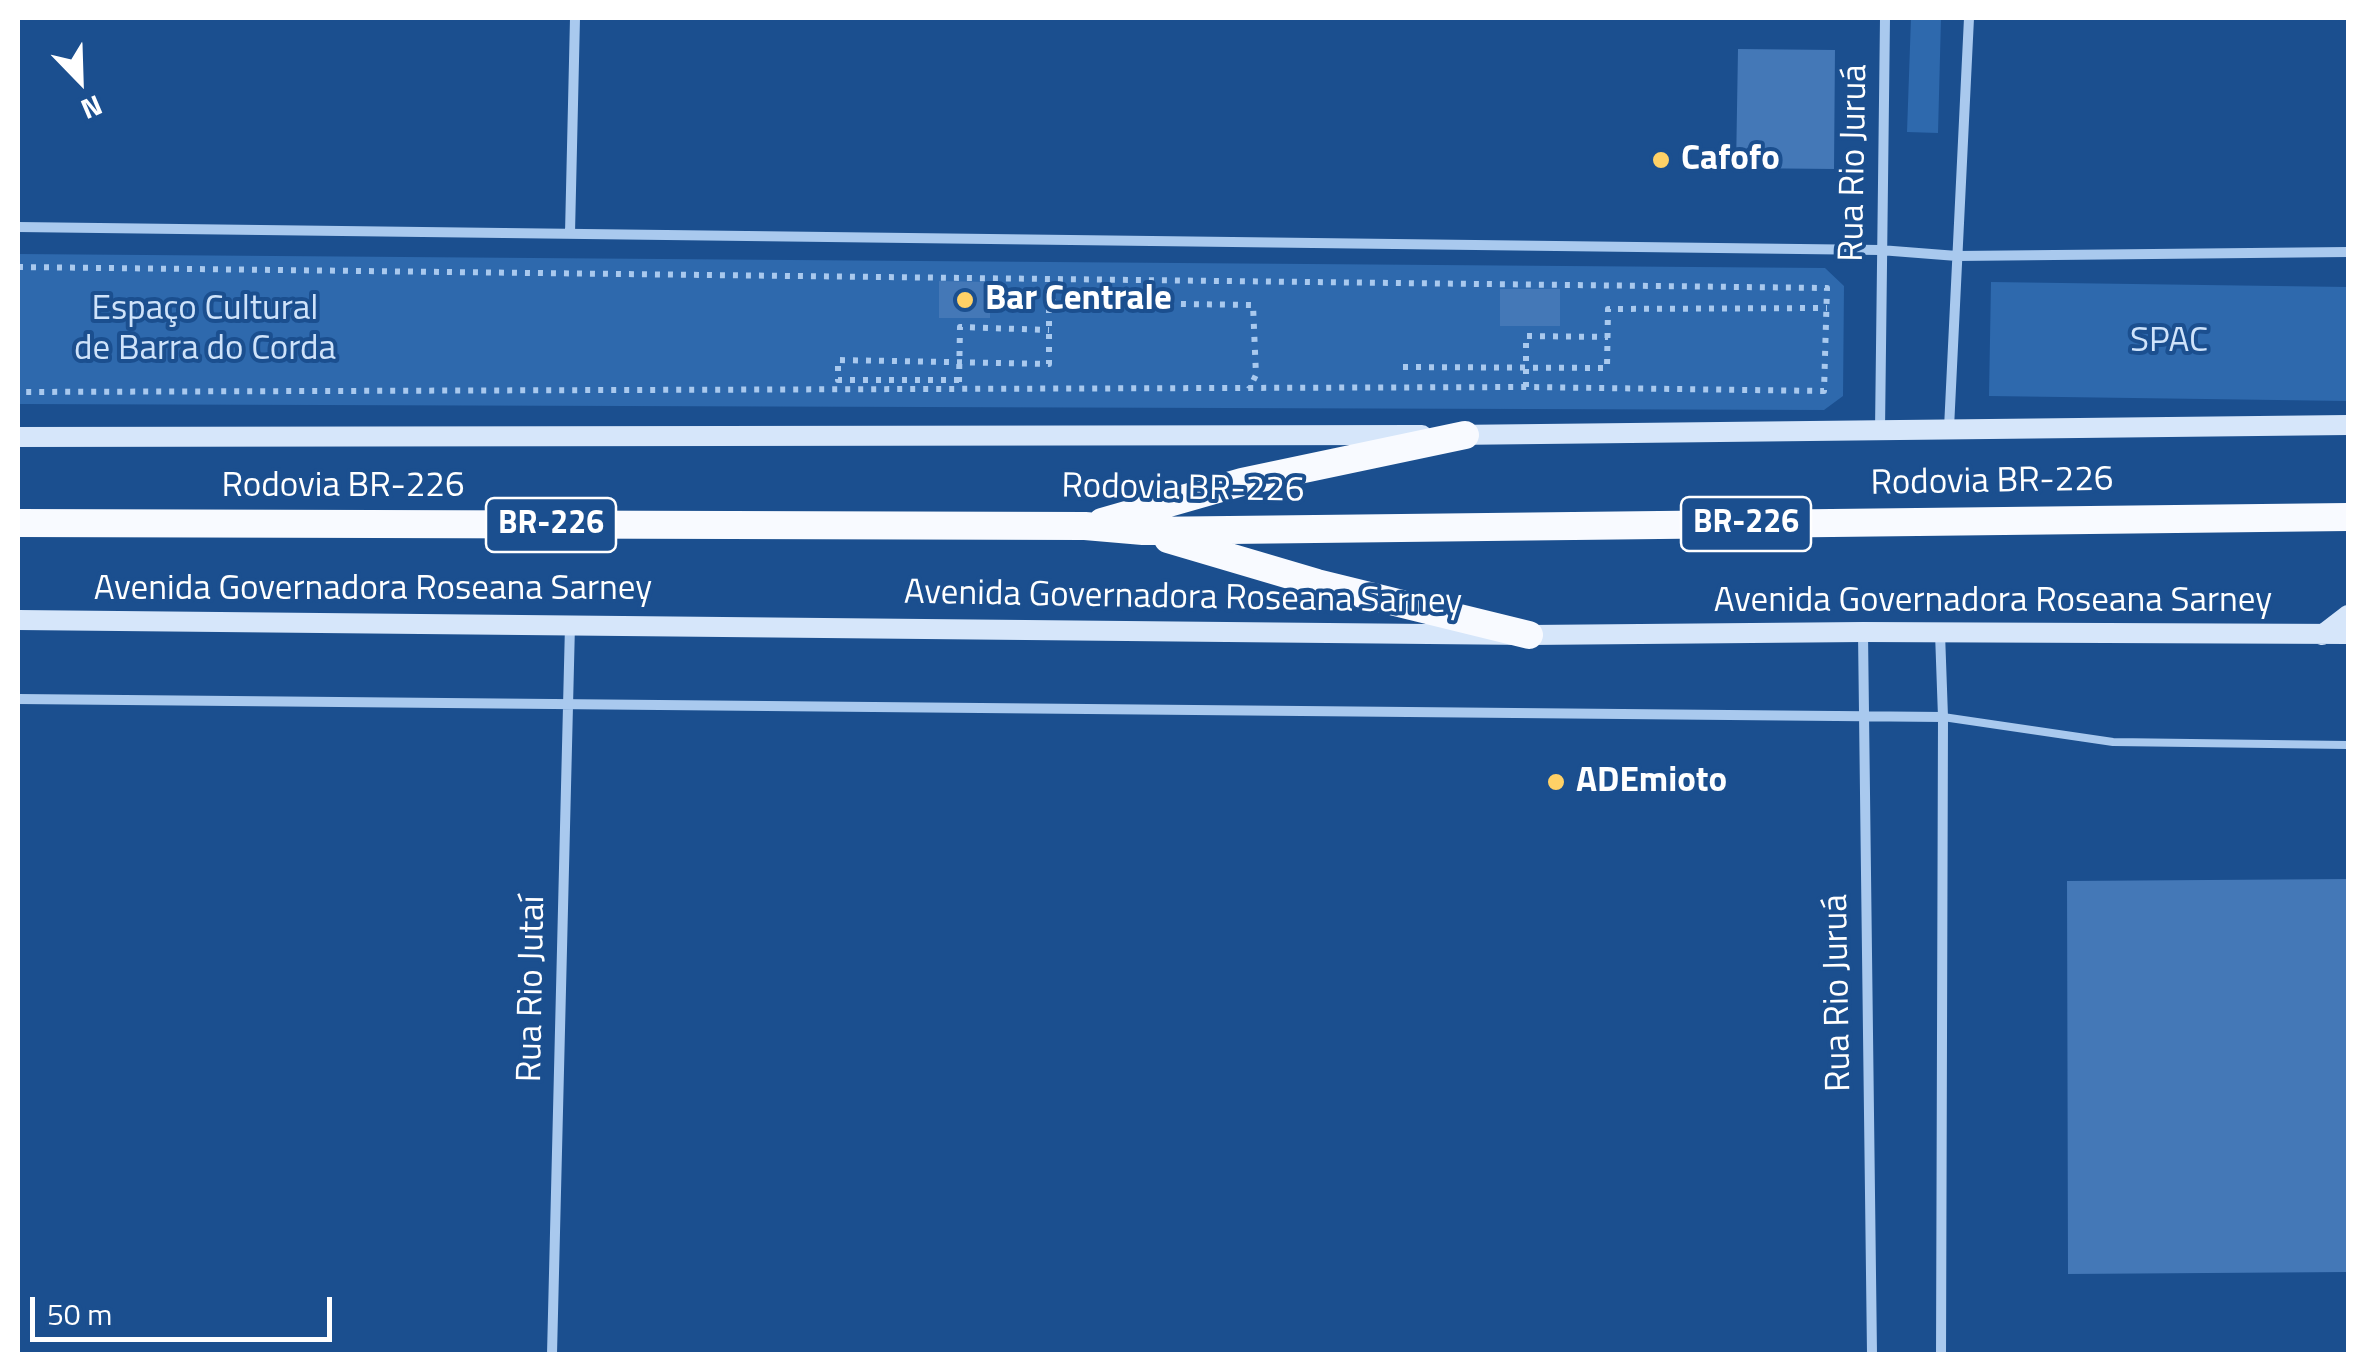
<!DOCTYPE html>
<html>
<head>
<meta charset="utf-8">
<style>
	body { margin:0 }
	#map { position:relative; width:2366px; height:1372px; overflow:hidden; background:#1b4f8f; font-family:"Titillium Web",sans-serif }
	canvas { display:block }
	.frame { position:absolute; inset:0; border:20px solid #fff; pointer-events:none }
	.north { position:absolute; left:30px; top:30px; width:100px; height:100px; -webkit-text-stroke:8px #1b4f8f; paint-order:stroke; rotate:157deg; font-size:28px; font-weight:700; line-height:40px; text-align:center; color:#fff }
	.north::after { content:''; display:block; margin:auto; width:35px; height:45px; background:#fff; clip-path:polygon(50% 0,100% 100%,50% 72%,0 100%) }
	.scale { position:absolute; left:30px; top:1297px; width:302px; height:45px; box-sizing:border-box; border:5px solid #fff; border-top:0; padding-left:12px; font-size:30px; line-height:35px; white-space:nowrap; color:#fff; -webkit-text-stroke:8px #1b4f8f; paint-order:stroke }
</style>
</head>
<body>
<div id="map">
<canvas width="2366" height="1372"></canvas>
<div class="frame"></div>
<div class="north">N</div>
<div class="scale">50 m</div>
</div>
<script>
const ctx = document.querySelector('canvas').getContext('2d');
ctx.lineJoin = 'round';
function paint(path, color) { ctx.fillStyle = color; ctx.fill(path, 'evenodd'); }
function strokePath(path, color, width, dash) { ctx.strokeStyle = color; ctx.lineWidth = width; ctx.lineCap = dash ? 'butt' : 'round'; ctx.setLineDash(dash || []); ctx.stroke(path); }
function drawText(font, color, halo, rows, align = 'center') {
  ctx.font = font + ' "Titillium Web",sans-serif'; ctx.lineWidth = 8; ctx.setLineDash([]); ctx.textBaseline = 'middle'; ctx.strokeStyle = halo; ctx.fillStyle = color; for (const [text, x, y, turn = 0] of rows) {
    ctx.save(); ctx.translate(x, y); ctx.rotate((+turn || 0) * Math.PI / 180); ctx.textAlign = isNaN(turn) ? turn : align; if (halo) ctx.strokeText(text, 0, 0); ctx.fillText(text, 0, 0); ctx.restore();
  }
}
const green = new Path2D(`
	M1911,18H1941L1938,133L1907,132Z
	M18,254L1825,268L1844,286L1843,396L1824,410L18,404Z
	M1991,282L2348,287V401L1989,396Z`);
const building = new Path2D(`
	M1738,49L1835,50L1834,169L1736,168Z
	M939,281L990,282V318H939Z
	M1500,289H1560V326H1500Z
	M2348,879V1272L2068,1274L2067,881Z`);
const path = new Path2D(`
	M18,267L1827,288L1824,391L1526,387L18,392
	M1403,367L1607,368L1608,309L1827,308
	M959,380H838V360L1049,364V302L1253,305L1256,375L1249,389
	M959,382L960,327L1049,330
	M1526,387V336L1608,337`);
const service = new Path2D(`
	M1943,717L2113,742L2348,745`);
const minor = new Path2D(`
	M18,227L1880,250L1957,256L2348,252
	M570,233L575,18
	M1949,428L1969,18
	M1880,430L1885,18
	M1863,633L1872,1354
	M1940,633L1943,717L1941,1354
	M18,699L1943,717
	M552,1354L570,625`);
const secondary = new Path2D(`
	M1451,435L2348,425
	M18,437L1422,435
	M18,620L1529,635L1863,632L2348,634
	M2322,635L2348,615`);
const trunk = new Path2D(`
	M1102,522L1242,482L1465,435
	M18,523L1085,526L1143,531L2348,517
	M1168,539L1317,583L1529,635`);
const markers = [
	[1661,160,10,"#ffd166"],
	[965,300,10,"#ffd166"],
	[1556,782,10,"#ffd166"]
];
const shields = [
	[1746,524,130],
	[551,525,130]
];
const shieldNames = [
	["BR-226",1746,524],
	["BR-226",551,525]
];
const poiNames = [
	["Cafofo",1681,160],
	["Bar Centrale",985,300],
	["ADEmioto",1576,782]
];
const streetNames = [
	["Rua Rio Juruá",1855,163,-89],
	["Rodovia BR-226",1992,483,-1],
	["Rodovia BR-226",343,487],
	["Rodovia BR-226",1183,490,1],
	["Avenida Governadora Roseana Sarney",373,590],
	["Avenida Governadora Roseana Sarney",1183,599,1],
	["Avenida Governadora Roseana Sarney",1993,602],
	["Rua Rio Jutaí",533,989,-89],
	["Rua Rio Juruá",1839,993,-91]
];
const parkNames = [
	["Espaço Cultural",205,310],
	["de Barra do Corda",205,350],
	["SPAC",2169,342]
];
paint(green, '#2e69ad');
paint(building, '#4478b7');
strokePath(path, '#a9c9ee', 6, [5, 8]);
strokePath(service, '#a9c9ee', 8);
strokePath(minor, '#a9c9ee', 10);
strokePath(secondary, '#d6e6fa', 20);
strokePath(trunk, '#f8faff', 28);
for (const [x, y, r, color] of markers) { const dot = new Path2D(); dot.arc(x, y, r, 0, 2 * Math.PI); ctx.fillStyle = color; ctx.fill(dot); strokePath(dot, '#1b4f8f', 4); }
for (const [x, y, w] of shields) { const box = new Path2D(); box.roundRect(x - w / 2, y - 27, w, 54, 8); ctx.fillStyle = '#1b4f8f'; ctx.fill(box); strokePath(box, '#fff', 2.5); }
drawText('bold 32px', '#fff', null, shieldNames);
drawText('bold 35px', '#fff', '#1b4f8f', poiNames, 'left');
drawText('35px', '#fff', '#1b4f8f', streetNames);
drawText('35px', '#cfe3fa', '#1b4f8f', parkNames);
</script>
</body>
</html>
